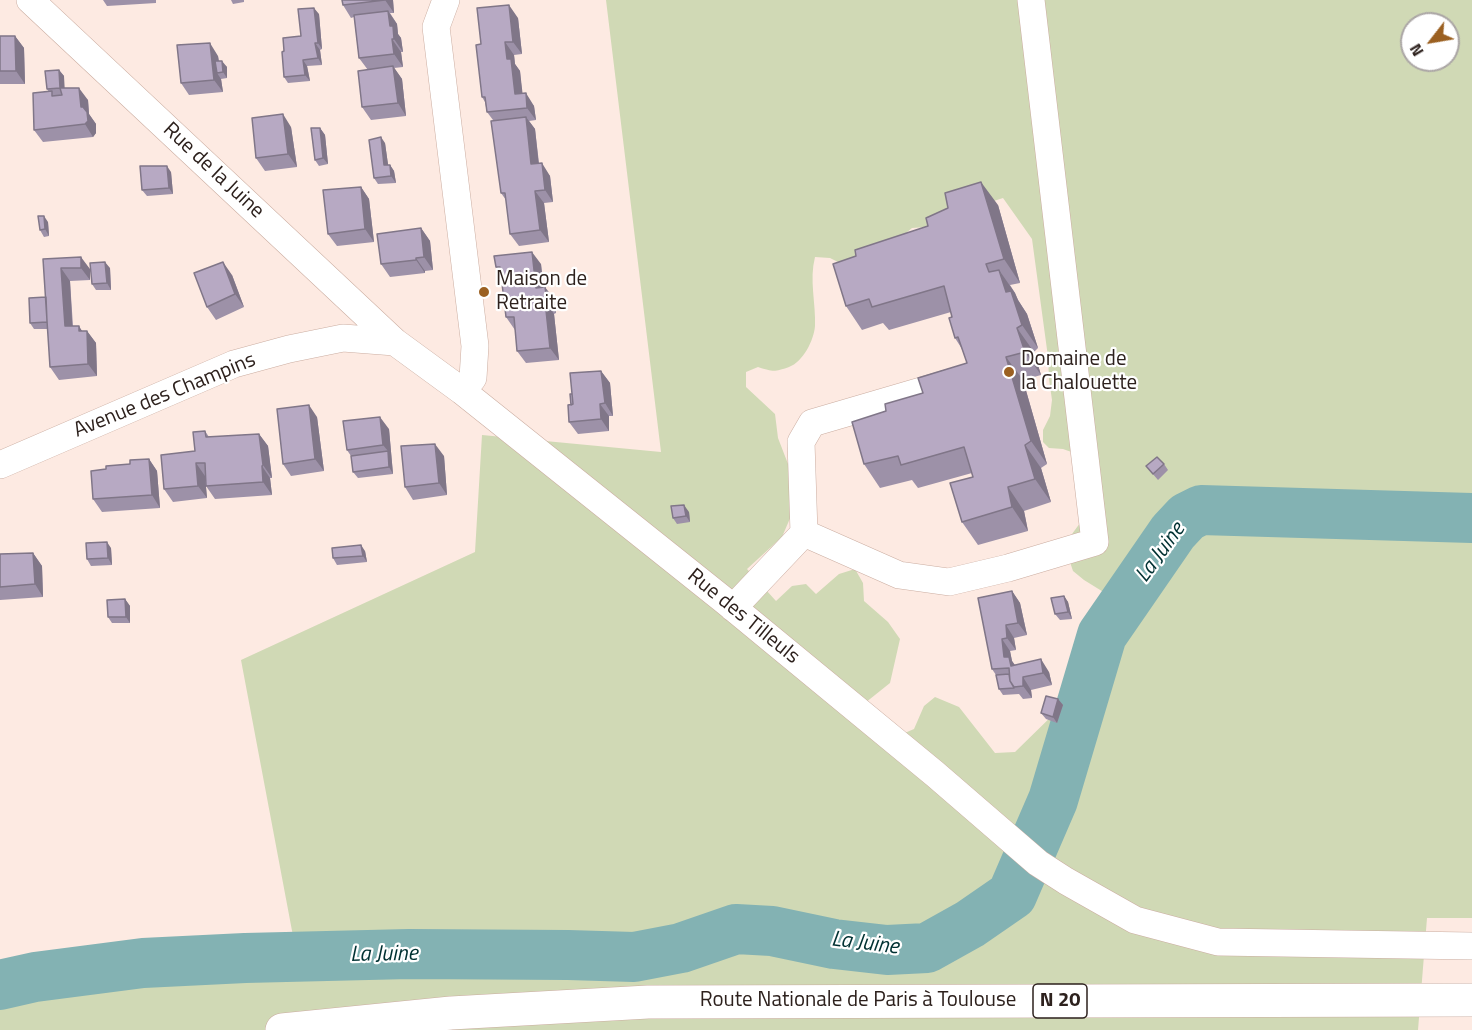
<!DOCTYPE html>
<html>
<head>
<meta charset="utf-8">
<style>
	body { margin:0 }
	#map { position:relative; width:1472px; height:1030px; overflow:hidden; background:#fdeae2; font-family:"Titillium Web",sans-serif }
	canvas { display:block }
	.north { position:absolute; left:1400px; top:12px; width:60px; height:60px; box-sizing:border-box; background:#fff; border:2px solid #aba6a5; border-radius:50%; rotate:239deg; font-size:16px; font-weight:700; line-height:24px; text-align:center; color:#2d211d }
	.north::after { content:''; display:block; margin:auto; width:21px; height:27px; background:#9b6021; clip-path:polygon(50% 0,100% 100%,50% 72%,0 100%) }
</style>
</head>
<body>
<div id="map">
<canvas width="1472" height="1030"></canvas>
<div class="north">N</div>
</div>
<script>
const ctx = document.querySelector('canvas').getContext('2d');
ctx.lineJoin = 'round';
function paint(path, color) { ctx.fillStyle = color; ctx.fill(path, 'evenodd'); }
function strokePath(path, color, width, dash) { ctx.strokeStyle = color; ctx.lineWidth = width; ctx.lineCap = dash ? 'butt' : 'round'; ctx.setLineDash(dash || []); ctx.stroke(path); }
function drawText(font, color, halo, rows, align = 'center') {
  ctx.font = font + ' "Titillium Web",sans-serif'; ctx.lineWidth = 4.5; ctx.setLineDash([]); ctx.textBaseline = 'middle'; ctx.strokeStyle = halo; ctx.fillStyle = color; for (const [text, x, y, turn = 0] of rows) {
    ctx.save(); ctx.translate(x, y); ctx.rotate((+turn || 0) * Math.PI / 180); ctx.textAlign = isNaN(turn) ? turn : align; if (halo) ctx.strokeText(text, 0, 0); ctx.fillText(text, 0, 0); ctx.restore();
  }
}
const green = new Path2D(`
	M606,0H1472V918H1427L1418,1030H0V974L79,957L293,936L241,660L475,552L482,435L661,452ZM1412,24H1448V60H1412ZM1003,198L1032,239L1048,357L1049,379L1052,400L1050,416L1043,430V442L1049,448L1063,449L1077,454L1083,519L1072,534L1068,556L1073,571L1084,580L1105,593L1086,661L1061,707L1015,752L995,753L959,707L935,697L924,706L914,729L900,735L865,703L890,683L900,639L888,622L864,601L863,583L855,569L839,574L816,594L806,584L792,586L776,601L747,569L782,537L800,495L778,438L775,414L746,387V372L758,367C774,372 774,372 789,367C803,362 814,340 815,326C816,303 809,280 815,257L830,258L840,263L900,238L912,228L926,227L957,213Z`);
const river = new Path2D(`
	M0,985L35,977L143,963L245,958L409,954L568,955L634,957L681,948L736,929L772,931L834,944L887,950L927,948L970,924L1012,895L1053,800L1102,635L1173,532L1187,517L1201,510L1472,518`);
const minor = new Path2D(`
	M30,0L395,342
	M446,0L436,27L475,346L473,378L462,391
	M0,465L234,364L289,349L343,338L395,342L462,391L725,601L935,774L1038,863L1066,881L1135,920L1218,942L1472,946
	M804,533L801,442L812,423L952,382
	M733,608L804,533L899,575L949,582L1008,568L1095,542L1031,0`);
const major = new Path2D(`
	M282,1030L451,1013L648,1002L1472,1000`);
const wall = new Path2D(`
	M103,0H156V3L107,6Z
	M231,0H244V2L233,4Z
	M342,0H393L394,13H390L397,24L398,34L401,38L403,52H401L403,67L394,68L402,79L406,116L371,120L362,107L368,70L359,58L354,17L351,18L343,5Z
	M319,14L322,49L320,50L322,65L307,66L310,81L288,83L284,77V51L301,36Z
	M518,18L522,54L514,55L515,64L520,71L522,93L534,106L536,120L529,121L535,129L539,163L550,176L553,202L544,203L549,242L519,246L510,234L506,200L501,193L493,120L487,112L485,102L482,97L481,44Z
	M0,36H15L24,48L25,84H0Z
	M218,56L219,61L227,67V78L221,79L223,92L189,95L181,83Z
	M59,70L64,76V88L88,100L89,114L96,124V133L93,137L43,142L34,130L49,92L47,89Z
	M291,127L297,167L265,171L256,158Z
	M320,128L325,135L328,164L319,166L315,160Z
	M385,143L388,165H390L394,171L396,183L378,184L374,178Z
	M171,172L173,194L147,196L142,190Z
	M361,187L369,199L374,242L337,246L328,234Z
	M998,205L1020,283L1010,285L1015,293L1018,300L1027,314L1038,348L1034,352L1041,375L1023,380L1047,464L1041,468L1051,502L1024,511L1028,531L978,545L962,522L973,477L972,473L918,488L912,480L880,488L864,464L886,411L923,393L967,363L962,349L955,338L951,312L889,330L883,323L862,330L846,306L856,256L928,226Z
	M48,222L49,236L44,237L40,230Z
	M421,228L430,241L433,270L425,271V273L390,277L381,264Z
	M43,259L90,269V280L70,281L73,326L82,331H87L96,343L97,376L59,380L50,367L48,329H34L30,323L46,297Z
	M541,264L543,287L554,299L556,313L554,314L559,360L526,363L517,351L515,330L506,317L501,273L496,267Z
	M110,268L111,290H96L92,284Z
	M232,275L244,307L216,320L207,307Z
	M601,371L610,383L613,416H609V431L578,434L569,422L572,394Z
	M317,417L324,471L291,476L283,464Z
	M389,429L393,474L358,478L353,472L351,456L347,450Z
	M205,431L209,437L259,434L268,446L272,478H270L272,495L215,499L206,486V476H205L207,498L173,502L164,489L195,451Z
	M444,456L447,495L413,500L405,487Z
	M149,459L157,471L160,508L102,512L93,499L106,469Z
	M1164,464L1168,470L1158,480L1146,466Z
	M689,512L690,522L677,524L673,518Z
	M111,548L112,565L91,566L87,559Z
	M365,551L367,562L337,565L333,558Z
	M33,553L42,566L43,597L0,600V554Z
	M1012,591L1020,603L1027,635L1014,638L1016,650L1010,651L1012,661L1015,665L1049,672L1052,685L1031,690L1032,698L1023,699L1019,694L1003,695L999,689L996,675L992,669Z
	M1064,596L1068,602L1072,619L1060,620L1055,614Z
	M125,599L130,606V623H112L108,617Z
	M1058,699L1063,705L1057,723L1046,719L1041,713Z`);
const shadedWall = new Path2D(`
	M385,0H393L394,13Z
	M509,5L518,18L522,54L513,42Z
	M314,8L319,14L322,49L318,43Z
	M388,11L397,24L398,34L401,38L403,52L394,39L390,26Z
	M15,36L24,48L25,84L16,71Z
	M392,39L401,52L403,67L394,54Z
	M505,42L514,55L515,64L520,71L524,106L515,94L507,59Z
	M210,43L218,56L220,72L217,73L221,79L223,92L214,80Z
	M315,43L320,50L322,65L318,58Z
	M303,60L307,66L310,81L305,75Z
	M222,61L227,67V78L223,72Z
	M393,66L402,79L406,116L398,103Z
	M59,70L64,76L65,94L60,88Z
	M79,88L88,100L89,114L96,124V133L93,137L85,124L81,107Z
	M526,93L534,106L536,120L527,108Z
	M283,114L291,127L297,167L288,154Z
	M526,117L535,129L540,176L531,164Z
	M320,128L325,135L328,164L323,158Z
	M381,137L385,143L389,171L384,165Z
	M542,163L550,176L553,202L545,190Z
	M390,165L394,171L396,183L391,176Z
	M167,166L171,172L173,194L169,188Z
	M981,182L998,205L1020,283L1004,259Z
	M361,187L369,199L374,242L365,229Z
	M535,191L544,203L549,242L540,230Z
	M44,216L48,222L49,236L45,229Z
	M421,228L430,241L433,270L424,257Z
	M532,252L541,264L545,300L536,288Z
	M81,257L90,269V280L81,268Z
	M416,258L425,271V273L416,260Z
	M105,262L110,268L111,290L107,283Z
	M223,262L232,275L244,307L235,294Z
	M61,268L70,281L73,339L65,326Z
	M999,270L1015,293L1018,300L1027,314L1038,348L1022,325L1006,292Z
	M545,287L554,299L556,313L547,301Z
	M545,301L554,314L559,360L550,348Z
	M79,326L87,339V331L96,343L97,376L88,364L79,331Z
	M1017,328L1034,352L1041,375L1025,352Z
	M1006,357L1023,380L1047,464L1031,441Z
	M601,371L610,383L613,416L605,403Z
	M600,404L609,416V431L601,419Z
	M309,405L317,417L324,471L315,459Z
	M380,417L389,429L393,474L389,467L388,451L383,445Z
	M259,434L268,446L272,478L263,465Z
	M435,444L444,456L447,495L439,483Z
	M1025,445L1041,468L1051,502L1035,479Z
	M149,459L157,471L160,508L152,495Z
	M196,463L205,476L207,498L198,486Z
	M262,466L270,478L272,495L263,482Z
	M1008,487L1024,511L1028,531L1012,507Z
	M684,505L689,512L690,522L686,516Z
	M107,542L111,548L112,565L108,558Z
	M361,545L365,551L367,562L363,556Z
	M33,553L42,566L43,597L35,584Z
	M1012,591L1020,603L1027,635L1018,623Z
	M1064,596L1068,602L1072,619L1068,612Z
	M125,599L130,606V623L126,617Z
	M1006,625L1014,638L1016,650L1007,638Z
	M1002,639L1010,651L1012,661L1018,670L1020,678L1004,657Z
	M1041,659L1049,672L1052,685L1043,673Z
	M1023,677L1031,690L1032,698L1023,686Z
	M1058,699L1063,705L1057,723L1053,717Z`);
const building = new Path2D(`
	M342,0H385L343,5Z
	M509,5L513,42H505L507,59H511L515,94L526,93L527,108L487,112L485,97H482L476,45L481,44L477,8Z
	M314,8L318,43H315L318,58L303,60L305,75L284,77L282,52L284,51L283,38L301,36L298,9Z
	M388,11L390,26H393L394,39H392L394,54L359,58L354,15Z
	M0,36H15L16,71H0Z
	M210,43L214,80L181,83L177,45Z
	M215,61H222L223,72L217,73Z
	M393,66L398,103L362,107L358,71Z
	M59,70L60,88L47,89L45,71Z
	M60,88H79L81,107H83L87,112L88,121L85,124L34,130L33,93L52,91V96L62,95Z
	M283,114L288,154L256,158L252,118Z
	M526,117L531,164L542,163L545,190L535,191L540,230L510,234L505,193H501L491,121Z
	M311,128H320L323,158L315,160Z
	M381,137L384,165H390L391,176L374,178L369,140Z
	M140,166H167L169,188L142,190Z
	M981,182L1004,259L986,264L989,272L999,270L1006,292L1011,291L1022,325L1017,328L1025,352L1006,357L1031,441L1025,445L1035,479L1008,487L1012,507L962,522L950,483L973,477L964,447L901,465L898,456L864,464L852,422L886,411L885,404L923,393L918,378L967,363L958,337L955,338L949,318L952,317L944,286L872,307L869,299L846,306L833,264L856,256L855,250L928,226L926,218L948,208L945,193Z
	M361,187L365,229L328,234L323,190Z
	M38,216H44L45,229L40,230Z
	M421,228L424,257L416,258V260L381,264L377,234Z
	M532,252L536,288L545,287L547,301H545L550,348L517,351L514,317H506L500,267H496L494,256Z
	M81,257V268H61L65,326H79V331H87L88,364L50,367L43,259Z
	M105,262L107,283L92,284L90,263Z
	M223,262L235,294L207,307L194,273Z
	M46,297L47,322L30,323L29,298Z
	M601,371L605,403L600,404L601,419L569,422L568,405L573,404L570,373Z
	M570,394H572L573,404L571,405Z
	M309,405L315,459L283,464L277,409Z
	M380,417L383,445L347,450L343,421Z
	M205,431L206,437L259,434L263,465L262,466L263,482L206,486L205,463H196L198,486L164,489L161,455L195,451L193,432Z
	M435,444L439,483L405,487L401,446Z
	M388,451L389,467L353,472L351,456Z
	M1157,457L1164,464L1153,474L1146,466Z
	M149,459L152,495L93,499L91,471L106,469V466L130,464V460Z
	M684,505L686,516L673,518L671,506Z
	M107,542L108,558L87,559L86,543Z
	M361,545L363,556L333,558L332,548Z
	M33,553L35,584L0,587V554Z
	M1012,591L1018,623L1006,625L1007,638L1002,639L1004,657H1009L1011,666L1041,659L1043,673L1023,677V686L1014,687L1010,681L1009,668L992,669L978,598Z
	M1064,596L1068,612L1055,614L1051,598Z
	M125,599L126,617H108L107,600Z
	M1009,674L1010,681L1014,688L999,689L996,675Z
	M1046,696L1058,699L1053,717L1041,713Z`);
const markers = [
	[484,292,6,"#9b6021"],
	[1009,372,6,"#9b6021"]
];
const shields = [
	[1060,1001,54]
];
const shieldNames = [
	["N 20",1060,1001]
];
const streetNames = [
	["Rue de la Juine",213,171,43],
	["Avenue des Champins",165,396,-22],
	["Rue des Tilleuls",743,617,39],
	["Route Nationale de Paris à Toulouse",858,1001]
];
const poiNames = [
	["Maison de",496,280],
	["Retraite",496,304],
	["Domaine de",1021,360],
	["la Chalouette",1021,384]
];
const waterNames = [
	["La Juine",1161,553,-54],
	["La Juine",865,944,7],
	["La Juine",384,955,-1]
];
paint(green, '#d0d9b5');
strokePath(river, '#83b2b3', 50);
strokePath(minor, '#cbada1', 28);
strokePath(major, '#cbada1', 34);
strokePath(minor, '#fff', 27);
strokePath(major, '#fff', 33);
paint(wall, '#9d91a8');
paint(shadedWall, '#807688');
paint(building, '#b7a9c3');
strokePath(building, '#807688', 1.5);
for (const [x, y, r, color] of markers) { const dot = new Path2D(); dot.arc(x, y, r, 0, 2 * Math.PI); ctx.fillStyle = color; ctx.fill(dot); strokePath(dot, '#fff', 2); }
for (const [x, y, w] of shields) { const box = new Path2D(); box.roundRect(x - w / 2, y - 17, w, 34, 4.5); ctx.fillStyle = '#fff'; ctx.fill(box); strokePath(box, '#2d211d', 1.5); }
drawText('bold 20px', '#2d211d', null, shieldNames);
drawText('21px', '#2d211d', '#fff', streetNames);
drawText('21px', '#2d211d', '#fff', poiNames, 'left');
drawText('italic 22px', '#003132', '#fff', waterNames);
</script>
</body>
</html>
